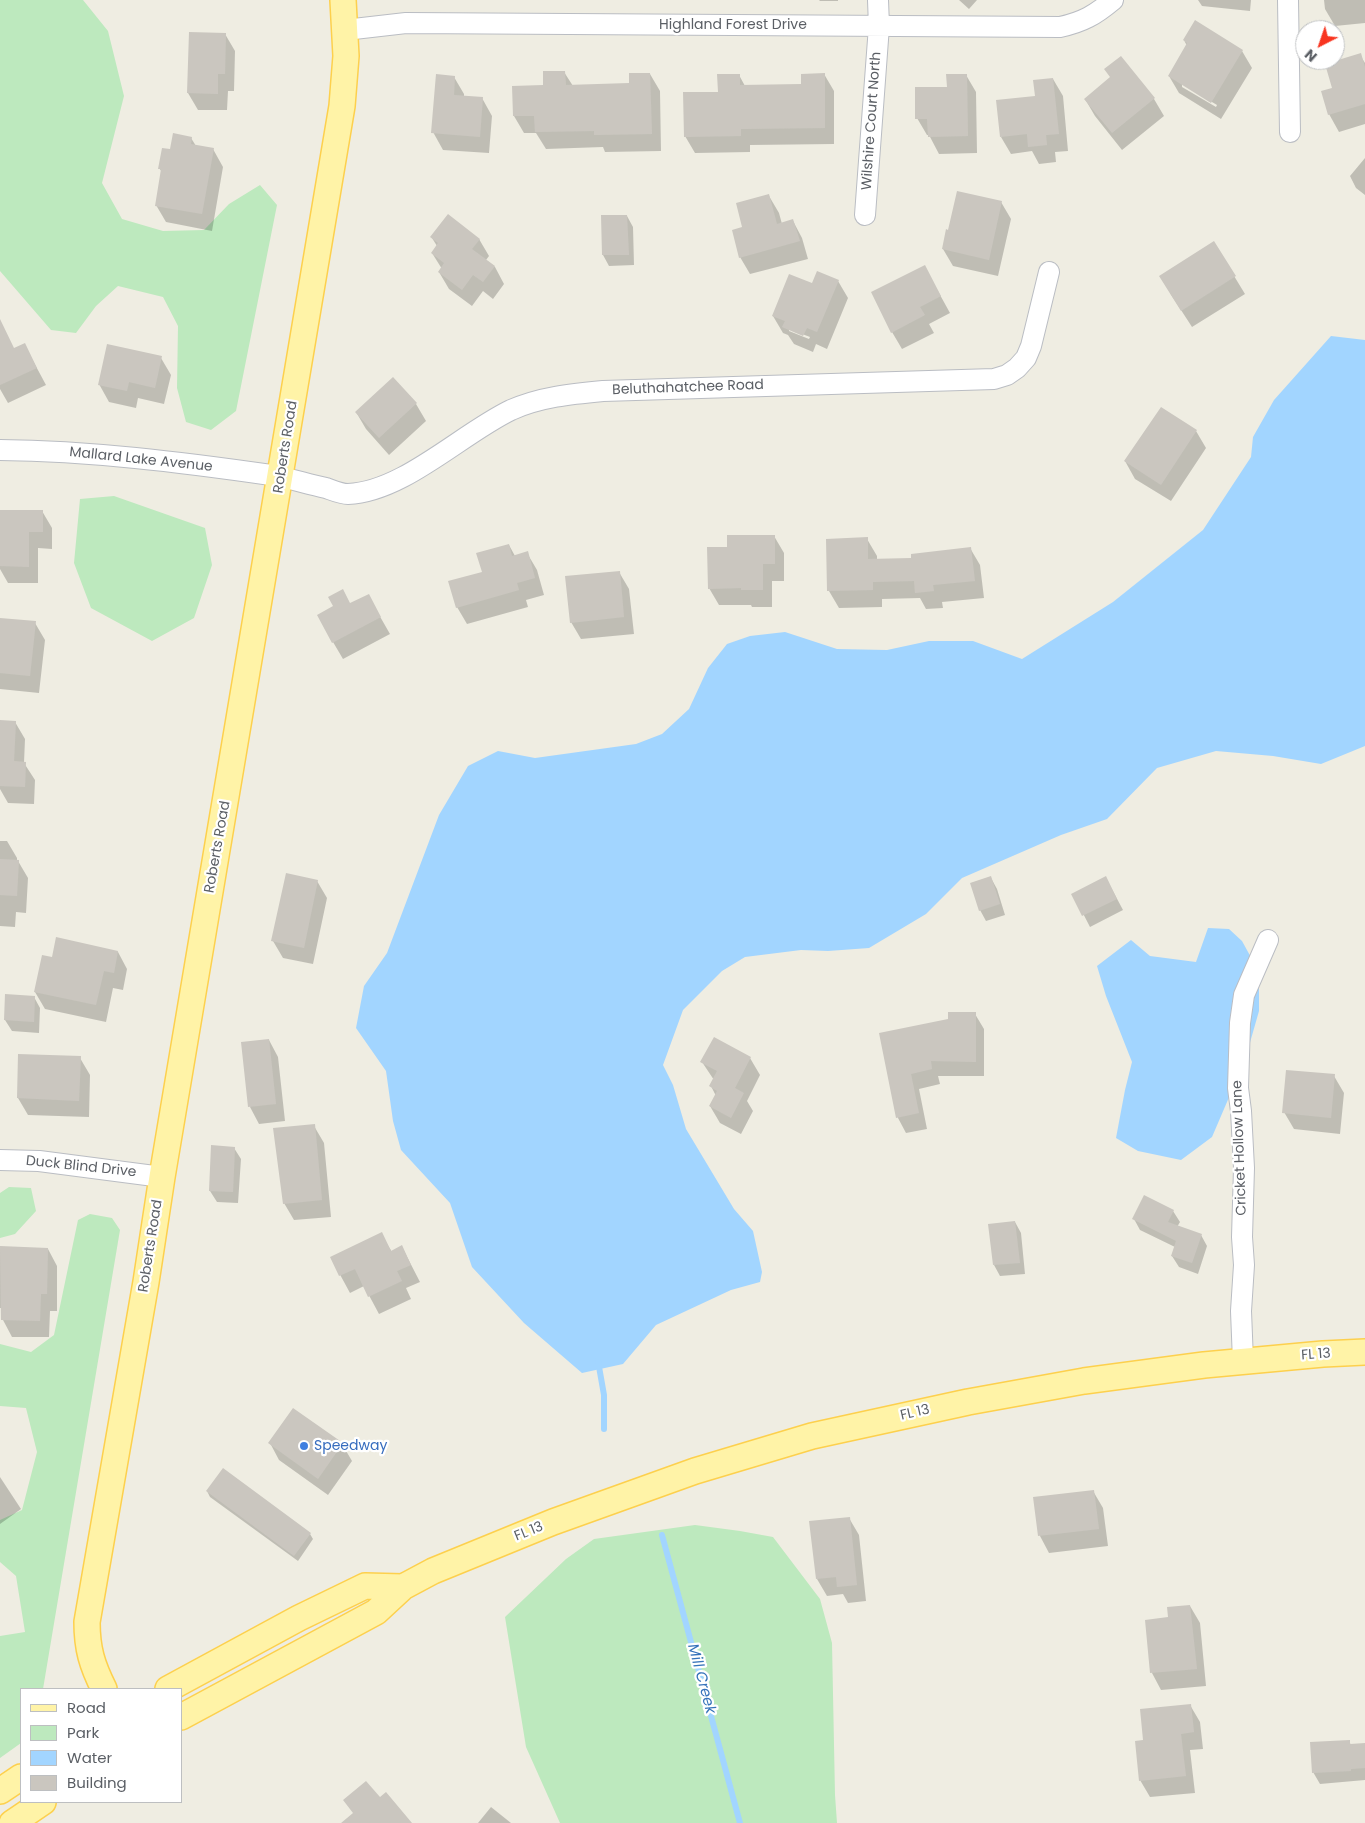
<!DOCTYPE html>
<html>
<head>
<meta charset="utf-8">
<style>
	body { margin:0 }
	#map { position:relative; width:1365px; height:1823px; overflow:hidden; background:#efede2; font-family:Poppins,sans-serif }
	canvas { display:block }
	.legend { position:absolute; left:20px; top:1688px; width:162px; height:115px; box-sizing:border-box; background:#fff; border:1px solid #bdbfc1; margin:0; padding:6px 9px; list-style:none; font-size:15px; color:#5b5f65 }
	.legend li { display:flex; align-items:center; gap:10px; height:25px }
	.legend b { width:25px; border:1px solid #bdbfc1 }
	.north { position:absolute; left:1295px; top:20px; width:50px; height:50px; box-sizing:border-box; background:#fff; border:1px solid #bdbfc1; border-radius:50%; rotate:221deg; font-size:14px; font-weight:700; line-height:20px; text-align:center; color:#5b5f65 }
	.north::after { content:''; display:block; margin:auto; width:18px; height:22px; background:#f83520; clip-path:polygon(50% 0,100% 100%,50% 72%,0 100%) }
</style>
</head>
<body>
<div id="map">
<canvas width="1365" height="1823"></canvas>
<ul class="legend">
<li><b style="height:6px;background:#fff3a7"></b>Road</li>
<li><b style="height:14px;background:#bde9be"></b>Park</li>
<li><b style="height:14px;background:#a2d5ff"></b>Water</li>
<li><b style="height:14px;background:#cac6bf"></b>Building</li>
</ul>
<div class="north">N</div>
</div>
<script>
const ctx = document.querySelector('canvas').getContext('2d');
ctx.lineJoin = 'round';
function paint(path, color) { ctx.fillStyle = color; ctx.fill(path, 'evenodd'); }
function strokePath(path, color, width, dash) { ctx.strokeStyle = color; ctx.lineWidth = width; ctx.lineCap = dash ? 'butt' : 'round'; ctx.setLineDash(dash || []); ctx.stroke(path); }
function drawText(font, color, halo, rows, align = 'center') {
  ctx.font = font + ' Poppins,sans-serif'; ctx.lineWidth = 4.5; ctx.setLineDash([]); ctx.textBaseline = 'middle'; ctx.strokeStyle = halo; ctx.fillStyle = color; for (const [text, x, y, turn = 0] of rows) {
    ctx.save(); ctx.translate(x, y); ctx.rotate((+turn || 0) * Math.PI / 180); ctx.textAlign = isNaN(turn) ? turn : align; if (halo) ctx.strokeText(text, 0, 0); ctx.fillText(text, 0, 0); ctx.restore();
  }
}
const green = new Path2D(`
	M0,0H83L108,31L124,96L102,183L122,219L163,231L204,230L229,204L260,185L277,205L236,411L211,430L186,422L177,388L178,326L163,297L118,286L96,306L76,333L51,330L0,271Z
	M114,496L205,528L212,565L194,618L152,641L91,608L74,563L80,499Z
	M9,1187L31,1188L36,1211L15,1234L0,1238V1193Z
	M90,1214L112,1218L120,1230L43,1689H21V1743L0,1758V1636L25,1632L16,1576L0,1562V1520L22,1510L37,1452L26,1408L0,1406V1344L31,1352L54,1335L78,1220Z
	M695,1525L740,1531L773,1537L820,1599L832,1643L835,1795L837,1823H560L526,1747L505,1617L566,1559L594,1539Z`);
const water = new Path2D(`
	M1331,336L1365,340V746L1321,764L1273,756L1216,751L1157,768L1107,819L1061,835L962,878L926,914L869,948L828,951L801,950L745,957L722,971L683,1010L663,1065L673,1085L686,1129L734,1209L753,1231L762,1272L760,1282L731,1290L656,1325L623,1364L582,1373L524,1323L472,1267L450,1203L401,1150L393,1121L386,1071L356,1028L364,986L387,953L439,815L468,766L498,751L535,758L636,744L662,734L689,709L708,668L727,644L750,636L785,632L837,649L887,650L929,641H973L1022,659L1113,602L1203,530L1251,457L1253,437L1274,400Z
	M1208,928L1229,929L1242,941L1259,972V1011L1245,1060L1212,1137L1181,1160L1138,1151L1116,1138L1125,1090L1132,1062L1106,996L1097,966L1131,940L1150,956L1196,962Z`);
const shadow = new Path2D(`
	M819,0H838V1H820Z
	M959,0H977L969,9Z
	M1198,0H1251L1250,11L1202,6Z
	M1324,0H1365V23L1335,26L1325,9Z
	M1195,22L1242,51L1252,68L1221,119L1179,93L1169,76L1187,46L1184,40ZM1182,84L1217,105L1216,107L1182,87Z
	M225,34L235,51L234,91H228L227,110H198L188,93Z
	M1360,55L1365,63V124L1339,132L1329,114Z
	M1121,57L1154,99L1164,116L1122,150L1095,116L1085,99L1111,78L1106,70Z
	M564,72L573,86L630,84L650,74L660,91L661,151L605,152L603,147L546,149L536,133H524L514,116L545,86Z
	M824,74L834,91V144L750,145V152L695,153L685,136L719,93L739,75L745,86H803Z
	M966,75L976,92L977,153L939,154L929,135H927L917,118L948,88Z
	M454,77L464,94V97L482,98L492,116L489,153L443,150L433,132Z
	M1053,79L1063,96L1068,151L1055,152L1056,162L1039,164L1032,151L1011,154L1001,137Z
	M191,138L196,146L213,149L223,167L212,231L166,222L156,205L162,172L159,168L171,151Z
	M1365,158V195L1356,188L1350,176Z
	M769,196L779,213L782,224L793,221L802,238L808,259L750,274L740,257L744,228Z
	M1001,202L1011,219L998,276L953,266L943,249Z
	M627,216L633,227L634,265L609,266L603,255Z
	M432,238L479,239L489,256L486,260L495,267L504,284L493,299L483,291L472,306L449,289L439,272L442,269L432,253L437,246Z
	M1214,243L1245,294L1192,327L1170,293Z
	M838,281L848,298L827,349L816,344L813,352L794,344L788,335L783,333L773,316L813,285ZM789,329L810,337L809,339L789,331Z
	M934,284L950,313L929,324L934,333L902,349L892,332Z
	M0,339L14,349L24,344L46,385L8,403L0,389Z
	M161,358L171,375L164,404L138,398L136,408L109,402L99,384Z
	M416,404L426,421L389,455L366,429L356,412Z
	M1196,431L1206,448L1171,501L1135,479L1125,461Z
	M0,511H42L52,528V549L38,548V583H8L0,569Z
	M774,536L784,553V581H772V607H752L751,605H719L709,588L729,549Z
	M867,539L877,556V560L913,559L970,548L980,565L984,598L942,602L943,608L926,609L920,598L882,599V607L839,608L829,591Z
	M509,545L515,556L527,553L537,570L544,595L526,600L528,607L467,624L457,607L483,573Z
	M619,572L629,589L634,634L581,639L571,622Z
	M350,605L378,613L390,634L343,659L333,642Z
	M0,619L35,623L45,640L39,693L0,689Z
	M0,722H15L25,739L24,763L35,780L34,804L8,803L0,789Z
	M0,841H7L17,858V861H18L28,878L26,913L16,912L15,927L0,926Z
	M991,878L997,889L1005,915L986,921L980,910Z
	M1106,878L1123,910L1090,927L1073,894Z
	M317,881L327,898L313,964L283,958L273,941Z
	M118,952L127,969L123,990L113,988L106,1022L45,1009L35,992L53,958Z
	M34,997L40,1008L39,1033L12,1031L5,1020Z
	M975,1014L984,1029V1076H938L940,1084L919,1089L927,1129L906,1133L898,1118L881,1034Z
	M269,1040L278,1057L285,1121L259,1124L250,1107Z
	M80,1058L90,1075L89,1117L28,1115L18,1098Z
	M750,1058L760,1075L747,1101L753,1111L741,1134L720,1123L710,1106L716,1096L711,1086L714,1080L702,1062Z
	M1334,1076L1344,1093L1340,1134L1294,1129L1284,1112Z
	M314,1126L324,1143L331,1217L294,1220L284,1203Z
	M234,1148L241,1159L238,1203L217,1202L210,1191Z
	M1173,1211L1180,1222L1177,1227L1201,1235L1207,1246L1198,1274L1179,1267L1172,1256L1175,1247L1140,1230L1134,1219Z
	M1015,1222L1021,1233L1025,1274L1000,1276L994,1265Z
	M381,1234L392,1252L402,1247L420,1282L406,1288L411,1299L379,1314L364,1286L350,1293L331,1258Z
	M0,1248L48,1249L57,1266V1311H50L49,1337H12L3,1320V1308H0Z
	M270,1443L342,1444L352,1461L328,1495L279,1460Z
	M223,1470L310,1534L313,1539L298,1561L210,1497L207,1491Z
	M0,1477L21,1509L0,1524Z
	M1093,1491L1103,1508L1108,1546L1049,1553L1040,1536L1035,1498Z
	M849,1518L859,1535L866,1601L848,1603L843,1594L827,1596L817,1579Z
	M1190,1606L1200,1623L1206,1686L1161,1690L1152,1673L1169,1619Z
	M1190,1705L1200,1722L1203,1749L1190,1750L1195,1793L1150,1797L1140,1780L1144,1742Z
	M1349,1741L1351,1745H1365V1780L1320,1784L1313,1772Z
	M491,1807L511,1823H478Z`);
const stream = new Path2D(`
	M598,1361L604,1395V1429
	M662,1535L740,1823`);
const building = new Path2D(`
	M1195,20L1243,50L1211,103L1168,76L1187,43L1183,40Z
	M189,32L226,33L225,74H218V94L187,93Z
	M1361,53L1365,67V104L1328,115L1321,91L1332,88L1325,64Z
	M1121,56L1155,98L1112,133L1084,99L1110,77L1104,69Z
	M543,71H565L566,85L629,83V73H650L652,134L594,135V131L535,132L534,116H513L512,86L543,85Z
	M825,73V128L741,129V136L684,137L683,92H718L717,74H740V85L801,84V74Z
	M436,74L455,76L454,95L483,97L480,137L431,133Z
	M946,74H967L968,136L928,137L927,119H915V87H947Z
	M1053,78L1059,134L1046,135L1047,145L1028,147L1027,134L1000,137L996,100L1035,96L1033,80Z
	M173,133L192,137L191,144L214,148L202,214L155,206L161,169H158L162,148L170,149Z
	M957,191L1002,201L989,260L942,249L946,229L948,230Z
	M769,194L777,224L793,219L800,241L739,258L732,230L742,227L736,203Z
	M448,214L480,239L472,249L495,266L483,282L473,275L462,290L438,272L444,263L431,253L438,243L430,237Z
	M601,215H627L629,255H602Z
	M1214,241L1236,276L1181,311L1159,276Z
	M925,265L941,296L920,307L925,315L891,333L871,292Z
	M817,271L839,280L817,332L807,328L803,336L782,327L785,321L772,316L789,274L812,283Z
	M0,319L14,348L25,343L37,368L0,385Z
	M107,344L162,356L155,388L129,382L127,391L98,385Z
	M393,377L417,403L379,438L355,412Z
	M1161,407L1197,430L1161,485L1124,461Z
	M0,510H43V532H29V567L0,566Z
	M727,535H775V564H763V590H741V588L708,589L707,547H727Z
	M868,537V559L911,558V554L971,547L975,581L933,585L934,591L915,593L914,581L873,582V590L827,591L826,539Z
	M509,544L512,556L528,551L535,578L517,583L519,590L456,608L448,581L482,572L476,553Z
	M620,571L624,617L570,623L565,576Z
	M343,589L350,603L369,594L381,617L332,643L317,615L333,606L328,597Z
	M0,618L36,621L30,676L0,673Z
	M0,720L16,721L14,761L26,762L25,787L0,786Z
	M0,859L19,860L17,896L0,895Z
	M286,873L318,880L304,948L271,941Z
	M991,876L1000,904L979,911L970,883Z
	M1106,876L1117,899L1082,916L1071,894Z
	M56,937L118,951L114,973L104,971L96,1005L34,992L42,955L52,957Z
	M5,994L35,996L34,1022L4,1020Z
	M948,1012H976V1062L931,1061L932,1069L911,1074L919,1113L896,1118L879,1033L948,1019Z
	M714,1037L751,1057L735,1088L744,1093L731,1118L709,1106L717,1091L709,1086L717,1071L700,1062Z
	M269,1039L276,1104L248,1107L241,1042Z
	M18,1054L81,1056L79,1101L17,1098Z
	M1286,1070L1335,1074L1331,1118L1282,1113Z
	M315,1124L322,1200L283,1204L273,1128Z
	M211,1145L235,1147L233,1192L209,1191Z
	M1144,1195L1174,1210L1168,1222L1202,1234L1192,1263L1171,1256L1176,1241L1132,1219Z
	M1015,1221L1020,1263L993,1265L988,1224Z
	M382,1232L391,1251L402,1245L411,1265L397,1271L402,1281L368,1297L355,1269L339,1276L330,1257Z
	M0,1246L48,1248L47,1294H41L40,1321L1,1320Z
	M293,1408L343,1443L318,1479L268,1443Z
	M223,1468L311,1533L294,1556L206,1491Z
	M1094,1490L1099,1529L1038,1536L1033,1497Z
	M850,1517L857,1585L837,1587L836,1577L816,1579L809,1521Z
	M1190,1605L1197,1669L1150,1673L1145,1620L1168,1617L1167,1607Z
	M1191,1704L1194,1732L1181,1734L1186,1776L1139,1781L1135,1741L1143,1740L1140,1709Z
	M1350,1740V1744L1365,1743V1768L1351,1769V1771L1312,1773L1310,1742Z
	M366,1781L380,1797L386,1792L412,1823H341L353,1813L343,1800Z`);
const minor = new Path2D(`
	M1288,0L1290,132
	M345,30L406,23L1060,27C1083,22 1095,15 1113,0
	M865,215L879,26L878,0
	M0,450C91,451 180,462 271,475C289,478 307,484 326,488C332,490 341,494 348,494C403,492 461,434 511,410C540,397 571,394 603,391L994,379L1007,375L1017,368L1026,358L1031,346L1049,272
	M0,1160L39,1161L162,1177
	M1243,1361L1241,1311L1244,1265L1242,1237L1244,1168L1241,1111L1238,1088L1240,1023L1244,995L1268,940`);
const major = new Path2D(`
	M104,1689C92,1665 87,1649 87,1622L146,1282L162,1177L342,106L346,56L343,0
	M168,1689L299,1618L365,1586L403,1587
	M181,1717L376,1612L403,1587L433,1571L553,1522L695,1471L812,1436L968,1402L1084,1381L1204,1365L1323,1354L1365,1352
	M0,1791L21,1777
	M12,1823L43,1802`);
const markers = [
	[304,1446,5,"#3f7fe0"]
];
const streetNames = [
	["Highland Forest Drive",733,25],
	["Wilshire Court North",872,121,-86],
	["Beluthahatchee Road",688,388,-2],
	["Roberts Road",286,447,-81],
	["Mallard Lake Avenue",141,460,6],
	["Roberts Road",218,847,-80],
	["Cricket Hollow Lane",1240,1148,-92],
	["Duck Blind Drive",81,1167,6],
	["Roberts Road",151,1246,-81],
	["FL 13",1316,1355,-4],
	["FL 13",915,1413,-13],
	["FL 13",529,1532,-22]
];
const shopNames = [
	["Speedway",314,1446]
];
const waterNames = [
	["Mill Creek",701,1679,75]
];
paint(green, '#bde9be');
paint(water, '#a2d5ff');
paint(shadow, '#0003');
strokePath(stream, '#a2d5ff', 6);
paint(building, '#cac6bf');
strokePath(minor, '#babdc3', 22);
strokePath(major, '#fdd04d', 28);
strokePath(minor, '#fff', 20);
strokePath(major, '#fff3a7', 25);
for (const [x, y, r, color] of markers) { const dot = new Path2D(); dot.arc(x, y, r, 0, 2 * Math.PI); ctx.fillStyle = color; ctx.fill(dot); strokePath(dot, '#fff', 2); }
drawText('14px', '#5b5f65', '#fff', streetNames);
drawText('14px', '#366cbe', '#fff', shopNames, 'left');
drawText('italic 15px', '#3673ba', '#fff', waterNames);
</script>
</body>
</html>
